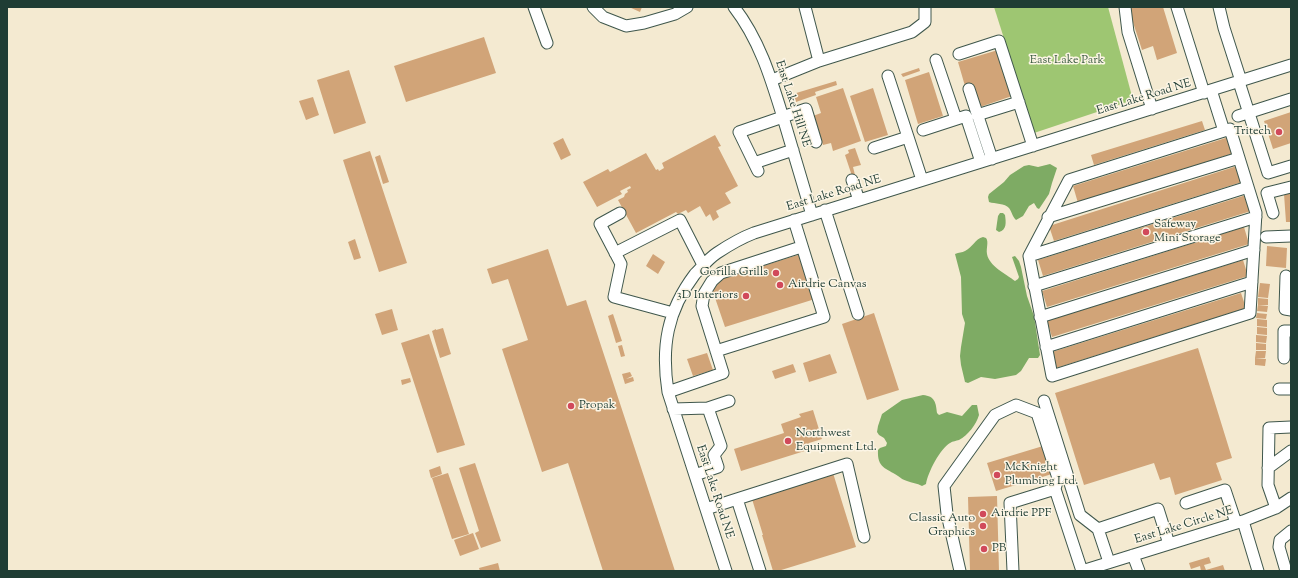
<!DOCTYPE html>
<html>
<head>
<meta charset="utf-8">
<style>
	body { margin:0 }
	#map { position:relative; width:1298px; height:578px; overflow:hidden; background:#f4ead1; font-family:"Sorts Mill Goudy",serif }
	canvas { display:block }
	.frame { position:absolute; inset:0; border:8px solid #1f3d34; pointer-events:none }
</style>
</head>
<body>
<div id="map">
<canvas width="1298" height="578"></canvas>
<div class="frame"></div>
</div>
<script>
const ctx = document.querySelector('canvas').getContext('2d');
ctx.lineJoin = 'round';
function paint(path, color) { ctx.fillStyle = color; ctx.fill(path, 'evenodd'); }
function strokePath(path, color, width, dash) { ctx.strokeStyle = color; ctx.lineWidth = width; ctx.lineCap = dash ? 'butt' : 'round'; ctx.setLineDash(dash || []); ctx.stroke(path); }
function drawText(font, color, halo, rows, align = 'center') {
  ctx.font = font + ' "Sorts Mill Goudy",serif'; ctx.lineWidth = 3; ctx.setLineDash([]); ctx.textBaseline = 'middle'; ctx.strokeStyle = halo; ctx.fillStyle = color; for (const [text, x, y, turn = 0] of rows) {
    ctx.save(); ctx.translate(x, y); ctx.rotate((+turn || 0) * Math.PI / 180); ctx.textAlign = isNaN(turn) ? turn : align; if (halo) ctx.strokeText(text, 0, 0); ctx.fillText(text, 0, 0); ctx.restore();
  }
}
const green = new Path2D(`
	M994,7H1108L1133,100L1034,133Z`);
const forest = new Path2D(`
	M1050,164L1057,168L1052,183L1049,194L1039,209L1037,208L1034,203L1029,206L1023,216L1016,220C1012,216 1012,212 1009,208C1005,203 995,204 989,202L988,197L989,194L1004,182L1010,175L1024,166L1029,165L1038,167Z
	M1000,213H1003L1005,215C1006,222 1007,230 999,232L996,230L998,216Z
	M983,237L986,238C989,242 986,248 987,254C989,266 1006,274 1015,281L1018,279L1019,277L1012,257L1015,256L1019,261L1021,267L1027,296L1034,316L1040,355L1038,358H1029L1021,371L1016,375L995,379L981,377L968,383L965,382L961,365L960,356L961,347L965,323L962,314L961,277L955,254C959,252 962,253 965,251C972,248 975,239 983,237Z
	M923,395C935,396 936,403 937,413L939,415L947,412L962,416L972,405H977L979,415C976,425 968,435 959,440C956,441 953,441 950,443C940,449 928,472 926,484L922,486C917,483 912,483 907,481C903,480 901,478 898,476C886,468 877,468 878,450L880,448L886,446L887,443L884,438L879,435L877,432L878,426L882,414L902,400Z`);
const building = new Path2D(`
	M629,7H642L640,12Z
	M1128,7H1163L1177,53L1157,60L1153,46L1142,50Z
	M484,37L496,73L406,102L394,66Z
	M998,50L1012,96L980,107L972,84L965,86L958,62Z
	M919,68L920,71L903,77L901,74Z
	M349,70L366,123L334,134L317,80Z
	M929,72L943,116L918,124L905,80Z
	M836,81L837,85L815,92L816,95L813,96L796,102L793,94Z
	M843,88L861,141L833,151L831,143L823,145L813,116L821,113L816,97Z
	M873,88L888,135L865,142L850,96Z
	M313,97L319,115L306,120L299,101Z
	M1291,112V143L1273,149L1264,121Z
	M1202,121L1205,130L1094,165L1091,155Z
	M715,135L721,146L718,147L738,186L725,193L731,203L716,211L719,217L713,221L710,214L706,217L700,206L688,213L686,210L678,214L676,212L636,233L618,200L624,197L625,194L628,192L627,190L631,188L630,186L620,191L622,194L597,207L583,182L608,169L610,172L646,153L656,170L658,169L659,171L664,168L662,163Z
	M1229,137L1234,153L1078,203L1073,186Z
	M563,138L571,155L561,160L553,143Z
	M855,148L861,165L853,167L855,175L852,176L845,155L849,153L848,150Z
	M370,151L407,263L379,272L343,160Z
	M380,155L389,182L383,184L375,157Z
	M1237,166L1242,182L1054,241L1049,226Z
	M1291,193V222H1286L1284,194Z
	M1246,195L1251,211L1043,276L1038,260Z
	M1244,227L1249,244L1047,307L1042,291Z
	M355,239L361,258L354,260L348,242Z
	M1267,246L1287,248L1286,268L1266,266Z
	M548,249L567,306L586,300L675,571H603L568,463L542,472L502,349L528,340L508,279L492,284L487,269Z
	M653,254L665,262L658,274L646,266Z
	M801,254L815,299L725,327L712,289L721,279Z
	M1243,260L1248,276L1052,337L1047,321Z
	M1260,283L1270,284L1269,291L1259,290Z
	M1259,290L1269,291L1268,298L1258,297Z
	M1241,293L1246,308L1056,368L1052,352Z
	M1258,298L1268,299V305H1258Z
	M1258,305L1268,306L1267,312L1257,311Z
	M392,309L398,330L382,335L375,314Z
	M874,313L899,390L867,400L842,324Z
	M1257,313L1267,314L1266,319L1256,318Z
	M613,314L622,341L616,343L608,316Z
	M1257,319L1267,320V327L1257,326Z
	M1257,327L1267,328V335L1257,334Z
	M443,328L451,354L440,358L432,331L436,329V330Z
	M429,334L465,445L437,453L401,343Z
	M1256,335L1267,336L1266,343L1256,342Z
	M1256,343L1266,344V350H1256Z
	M622,345L625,356L621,357L618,346Z
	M1198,348L1232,458L1216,463L1222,480L1175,495L1170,477L1160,480L1154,463L1084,485L1055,393Z
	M1256,351H1266L1265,358H1255Z
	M707,353L713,370L693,376L687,359Z
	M830,354L837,373L809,382L803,363Z
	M1255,358L1266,359L1265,366L1255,365Z
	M793,364L796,372L775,379L772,371Z
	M630,372L632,376L626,379L633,377L634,381L625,384L622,374Z
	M410,378L411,382L402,385L401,380Z
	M813,410L822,439L809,443L811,449L741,471L734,449L784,433L781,424L801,417L799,414Z
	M1043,446L1052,474L996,491L987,463Z
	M475,463L501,541L481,548L475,533L479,531L459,468Z
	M440,466L442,474L431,478L429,470Z
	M448,473L469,534L452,539L432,478Z
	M833,473L856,547L778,571H773L762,535H763L752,499Z
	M997,496L999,571H970L968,497Z
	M473,533L479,549L460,556L454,540Z
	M1209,557L1211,563L1204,565L1206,570L1223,565L1225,571H1201L1200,566L1191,569L1189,563Z
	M498,563L500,571H480L479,568Z`);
const minor = new Path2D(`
	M534,7L547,43
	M593,7L603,17L626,26L644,23L675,14L687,7
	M734,7C761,42 772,82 785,124C794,154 803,184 812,215
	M1125,7L1128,32L1152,109
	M1177,7L1204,93
	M1219,7L1224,28L1241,81
	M959,54L999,41L1033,146
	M936,60L956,119
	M819,61L912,32L925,22V7
	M888,76L908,137
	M772,80L819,61L805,7
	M1239,82L1268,173L1291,166
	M969,89L992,159
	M1211,90L1224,131L1069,180L1029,256L1052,376L1250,313L1256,213L1230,129L1224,131
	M977,115L1019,102
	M1238,116L1291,99
	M923,130L966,116L981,162
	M874,148L908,137L922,180
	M754,163L793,150
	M758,171L739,132L806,109L816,142
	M852,180L859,200
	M825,210L858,314
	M620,213L600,224L621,264L614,297L673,313
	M1273,213L1267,193L1291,187
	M1048,217L1239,158
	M1266,237L1291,236
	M615,253L680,220L703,265
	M1029,256L1248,187
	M1286,276L1285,309L1291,310
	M1034,286L1256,217
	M1040,317L1254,250
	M1046,347L1252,282
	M716,351L824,317L794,220
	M1284,358V331H1291
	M1279,389H1291
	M668,392L723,373L702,306L704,294L712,281L721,273L801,247
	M1044,401L1080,515L1098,529
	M673,409L708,408L729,401
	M1268,468L1291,451
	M695,475L718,467L714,455L721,446L708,408
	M737,499L847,464L864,537
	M1186,503L1225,490L1236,523
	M1276,508L1268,485L1269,428L1291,427
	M706,509L737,499L760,571
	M1243,521L1258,571
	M1133,555L1139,571
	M1109,562L1098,529L1158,509L1169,544
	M726,571L668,392C661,347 667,311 695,274C702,267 708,259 717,253C729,245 741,238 754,233L1291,65
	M960,571L947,514L944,486L995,415L1016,405L1037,413L1058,478L1055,489
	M1013,571L1010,503L1055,489L1082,571
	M1082,571L1243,521L1276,508L1291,498
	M1286,571L1279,547L1280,540L1291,531`);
const markers = [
	[1279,132,4,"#d1495b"],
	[1146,232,4,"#d1495b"],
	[776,273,4,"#d1495b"],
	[780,285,4,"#d1495b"],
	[746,296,4,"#d1495b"],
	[571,406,4,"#d1495b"],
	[788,441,4,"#d1495b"],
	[997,475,4,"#d1495b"],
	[983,514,4,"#d1495b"],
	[983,526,4,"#d1495b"],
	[984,549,4,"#d1495b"]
];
const parkNames = [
	["East Lake Park",1067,61]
];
const streetNames = [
	["East Lake Road NE",1144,98,-17],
	["East Lake Hill NE",792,104,72],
	["East Lake Road NE",834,194,-17],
	["East Lake Road NE",714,492,72],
	["East Lake Circle NE",1184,526,-17]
];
const poiNames = [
	["Tritech",1271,132,"right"],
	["Safeway",1154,225],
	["Mini Storage",1154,239],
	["Gorilla Grills",768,273,"right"],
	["Airdrie Canvas",788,285],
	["3D Interiors",738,296,"right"],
	["Propak",579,406],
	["Northwest",796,434],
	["Equipment Ltd.",796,448],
	["McKnight",1005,468],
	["Plumbing Ltd.",1005,482],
	["Airdrie PPF",991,514],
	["Classic Auto",975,519,"right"],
	["Graphics",975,533,"right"],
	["PB",992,549]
];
paint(green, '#9ec672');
paint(forest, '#7eab64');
paint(building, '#d1a478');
strokePath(minor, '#3f574c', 13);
strokePath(minor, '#fff', 11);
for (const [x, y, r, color] of markers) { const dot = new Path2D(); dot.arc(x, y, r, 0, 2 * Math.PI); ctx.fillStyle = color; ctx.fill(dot); strokePath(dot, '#fcf5e5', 1.5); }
drawText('12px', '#3f5f44', '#fcf5e5', parkNames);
drawText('12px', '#1f3d34', '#fcf5e5', streetNames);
drawText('12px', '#1f3d34', '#fcf5e5', poiNames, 'left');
</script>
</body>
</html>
